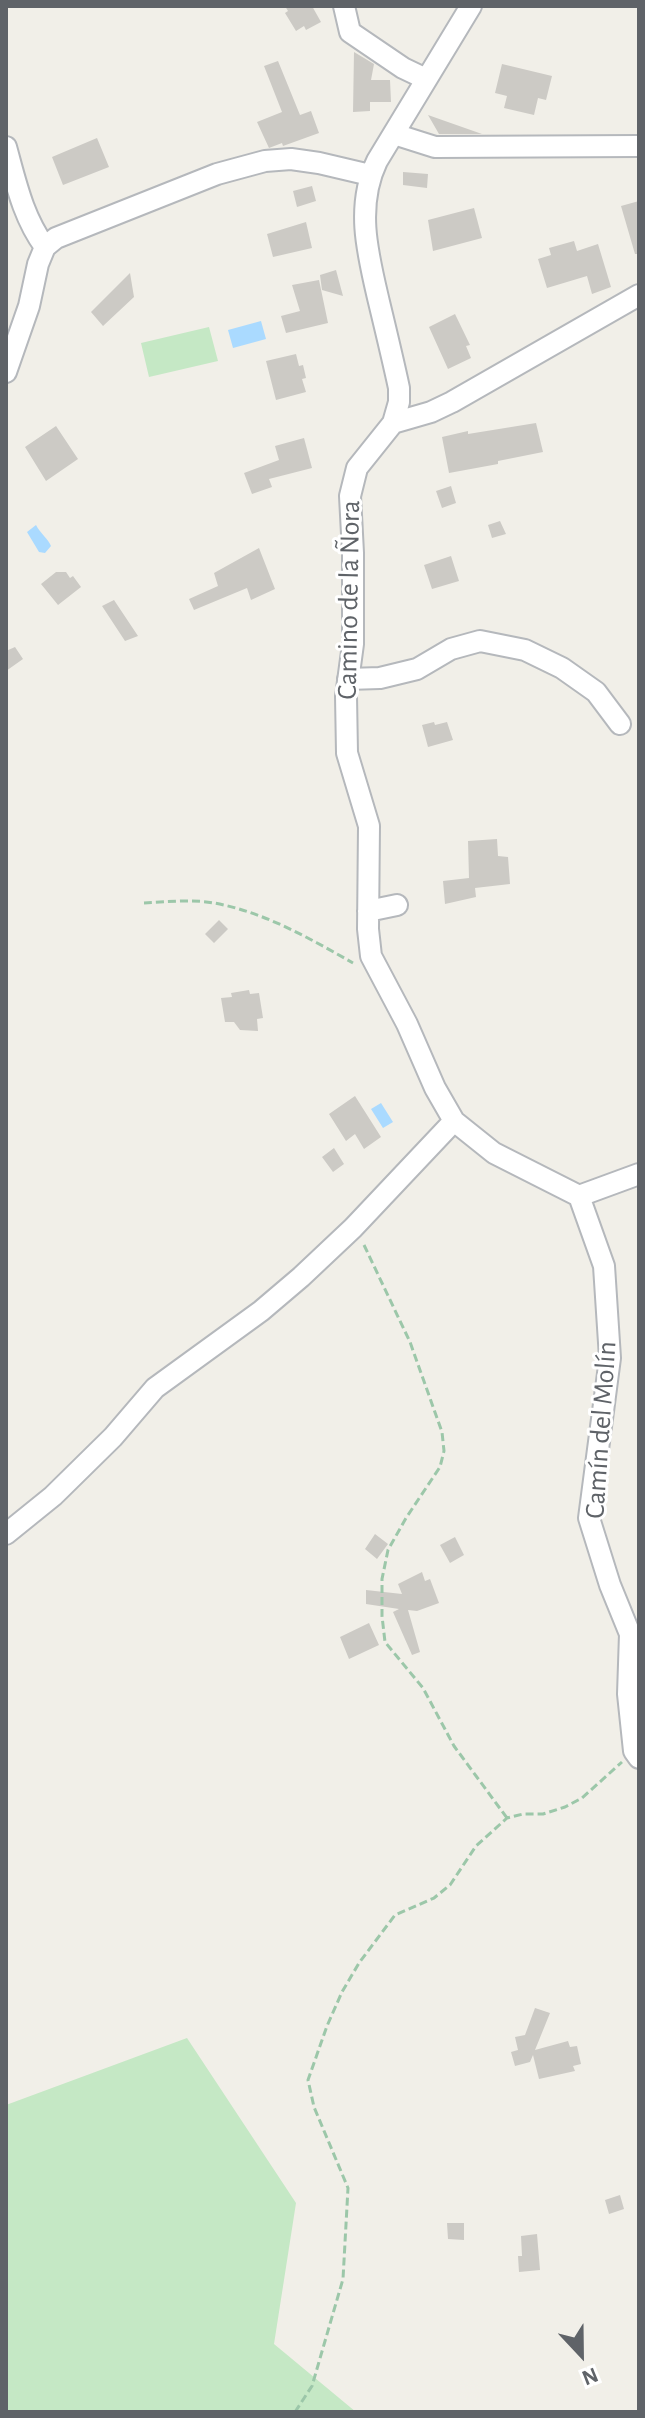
<!DOCTYPE html>
<html>
<head>
<meta charset="utf-8">
<style>
	body { margin:0 }
	#map { position:relative; width:645px; height:2418px; overflow:hidden; background:#f1efe8; font-family:"Alegreya Sans",sans-serif }
	canvas { display:block }
	.frame { position:absolute; inset:0; border:8px solid #5f6368; pointer-events:none }
	.north { position:absolute; left:541px; top:2314px; width:80px; height:80px; -webkit-text-stroke:6px #fff; paint-order:stroke; rotate:158deg; font-size:22px; font-weight:700; line-height:32px; text-align:center; color:#5f6368 }
	.north::after { content:''; display:block; margin:auto; width:28px; height:36px; background:#5f6368; clip-path:polygon(50% 0,100% 100%,50% 72%,0 100%) }
</style>
</head>
<body>
<div id="map">
<canvas width="645" height="2418"></canvas>
<div class="frame"></div>
<div class="north">N</div>
</div>
<script>
const ctx = document.querySelector('canvas').getContext('2d');
ctx.lineJoin = 'round';
function paint(path, color) { ctx.fillStyle = color; ctx.fill(path, 'evenodd'); }
function strokePath(path, color, width, dash) { ctx.strokeStyle = color; ctx.lineWidth = width; ctx.lineCap = dash ? 'butt' : 'round'; ctx.setLineDash(dash || []); ctx.stroke(path); }
function drawText(font, color, halo, rows, align = 'center') {
  ctx.font = font + ' "Alegreya Sans",sans-serif'; ctx.lineWidth = 6; ctx.setLineDash([]); ctx.textBaseline = 'middle'; ctx.strokeStyle = halo; ctx.fillStyle = color; for (const [text, x, y, turn = 0] of rows) {
    ctx.save(); ctx.translate(x, y); ctx.rotate((+turn || 0) * Math.PI / 180); ctx.textAlign = isNaN(turn) ? turn : align; if (halo) ctx.strokeText(text, 0, 0); ctx.fillText(text, 0, 0); ctx.restore();
  }
}
const green = new Path2D(`
	M209,327L218,361L149,377L141,343Z
	M187,2038L296,2203L274,2344L356,2412H6V2105Z`);
const water = new Path2D(`
	M261,321L266,339L233,348L228,330Z
	M36,525C40,533 49,540 51,546L45,553L39,552L27,532Z
	M381,1103L393,1122L383,1128L371,1109Z`);
const building = new Path2D(`
	M285,6H312L321,22L306,30L304,26L296,31L285,13L288,11Z
	M354,52L374,64L371,80H390L391,102H370V111L353,112Z
	M278,61L300,115L311,111L319,133L283,146L282,143L269,148L257,122L282,112L264,66Z
	M502,64L552,76L546,100L538,98L534,115L504,108L507,96L495,93Z
	M428,115L482,134H439Z
	M97,138L109,167L63,185L52,157Z
	M403,172L428,174L427,188L403,185Z
	M312,186L316,201L297,207L293,191Z
	M639,201V254H635L621,206Z
	M474,208L482,238L433,251L428,220Z
	M306,222L312,248L273,257L267,234Z
	M574,241L577,251L598,244L611,287L592,294L587,276L547,288L538,259L551,255L549,248Z
	M336,270L343,296L322,290L320,275Z
	M130,273L134,297L103,326L91,312Z
	M319,280L328,323L286,333L281,316L300,311L292,285Z
	M455,314L470,345L466,346L471,358L448,369L429,327Z
	M296,354L299,366L303,365L306,378L302,379L306,392L276,400L266,361Z
	M536,423L543,452L498,461V464L449,473L442,437L468,431V434Z
	M56,426L78,459L46,481L25,447Z
	M304,438L312,468L269,479L272,487L252,494L244,473L279,460L275,446Z
	M451,486L456,503L442,508L436,491Z
	M500,521L506,534L492,538L488,525Z
	M259,548L275,589L251,600L247,588L194,610L189,599L218,586L214,573Z
	M451,556L459,581L432,589L424,565Z
	M56,572H66L70,578L73,576L81,587L58,605L41,584Z
	M114,600L138,636L125,641L102,606Z
	M15,647L23,659L6,671V651Z
	M434,722L435,725L447,722L453,740L428,747L422,725Z
	M497,839L498,856L508,857L510,884L475,888L476,897L445,904L443,881L469,878L468,841Z
	M219,920L228,929L214,943L205,934Z
	M249,990L250,994L259,993L263,1018L257,1019L258,1031L240,1030L234,1022H225L221,998L232,997L231,993Z
	M355,1096L381,1137L364,1149L355,1134L346,1141L329,1114Z
	M334,1148L344,1164L333,1172L322,1157Z
	M375,1534L388,1544L377,1559L365,1549Z
	M455,1537L464,1555L450,1563L440,1545Z
	M422,1572L425,1581L430,1579L439,1603L417,1611L408,1610L420,1652L412,1655L393,1612L399,1609L366,1604V1590L402,1594L398,1584Z
	M369,1623L379,1645L349,1659L340,1637Z
	M535,2008L550,2013L535,2050L568,2041L570,2047L577,2046L581,2064L573,2066L575,2071L539,2079L533,2055L530,2062L515,2066L511,2052L518,2050L515,2037L525,2035Z
	M620,2195L624,2209L609,2214L605,2200Z
	M447,2223H464V2240L448,2239Z
	M537,2234L540,2270L519,2272L518,2256H522L521,2236Z`);
const path = new Path2D(`
	M144,903C166,902 192,899 214,903C264,912 309,938 353,963
	M364,1245L410,1342L442,1432L444,1451L440,1467L406,1518L388,1550L382,1579V1616L385,1642L423,1688L454,1746L507,1818
	M295,2412L312,2386L343,2279L348,2188L314,2107L308,2080L327,2026L342,1992L359,1963L395,1915L434,1898L450,1885L476,1846L507,1818L523,1814H543L565,1807L582,1798L622,1762`);
const minor = new Path2D(`
	M344,6L350,32L403,68L426,79
	M471,6L377,161C355,207 368,255 379,302C386,331 393,360 399,388V402L393,423L357,468L350,496L353,553V644L346,696L347,753L369,826L368,929L371,956L407,1024L435,1088L454,1121L494,1153L579,1196L604,1266L610,1358L589,1518L610,1585L630,1634L628,1694L634,1751L639,1758
	M394,134L435,147L639,146
	M6,147C16,183 23,217 45,247
	M6,372L29,306L38,264L45,247L56,238L217,174L265,161L291,159L319,163L370,175
	M393,423L431,412L452,402L639,295
	M348,679L380,678L417,669L451,649L480,641L525,650L562,668L596,692L620,724
	M368,911L397,905
	M579,1196L639,1174
	M6,1534L53,1496L113,1437L155,1388L261,1311L301,1277L353,1228L454,1121`);
const streetNames = [
	["Camino de la Ñora",349,600,-89],
	["Camín del Molín",601,1430,-86]
];
paint(green, '#c5e8c5');
paint(water, '#aadaff');
paint(building, '#cccac5');
strokePath(minor, '#b5b8bc', 24);
strokePath(path, '#9cc7a9', 3, [8, 4]);
strokePath(minor, '#fff', 20);
drawText('28px', '#5f6368', '#fff', streetNames);
</script>
</body>
</html>
